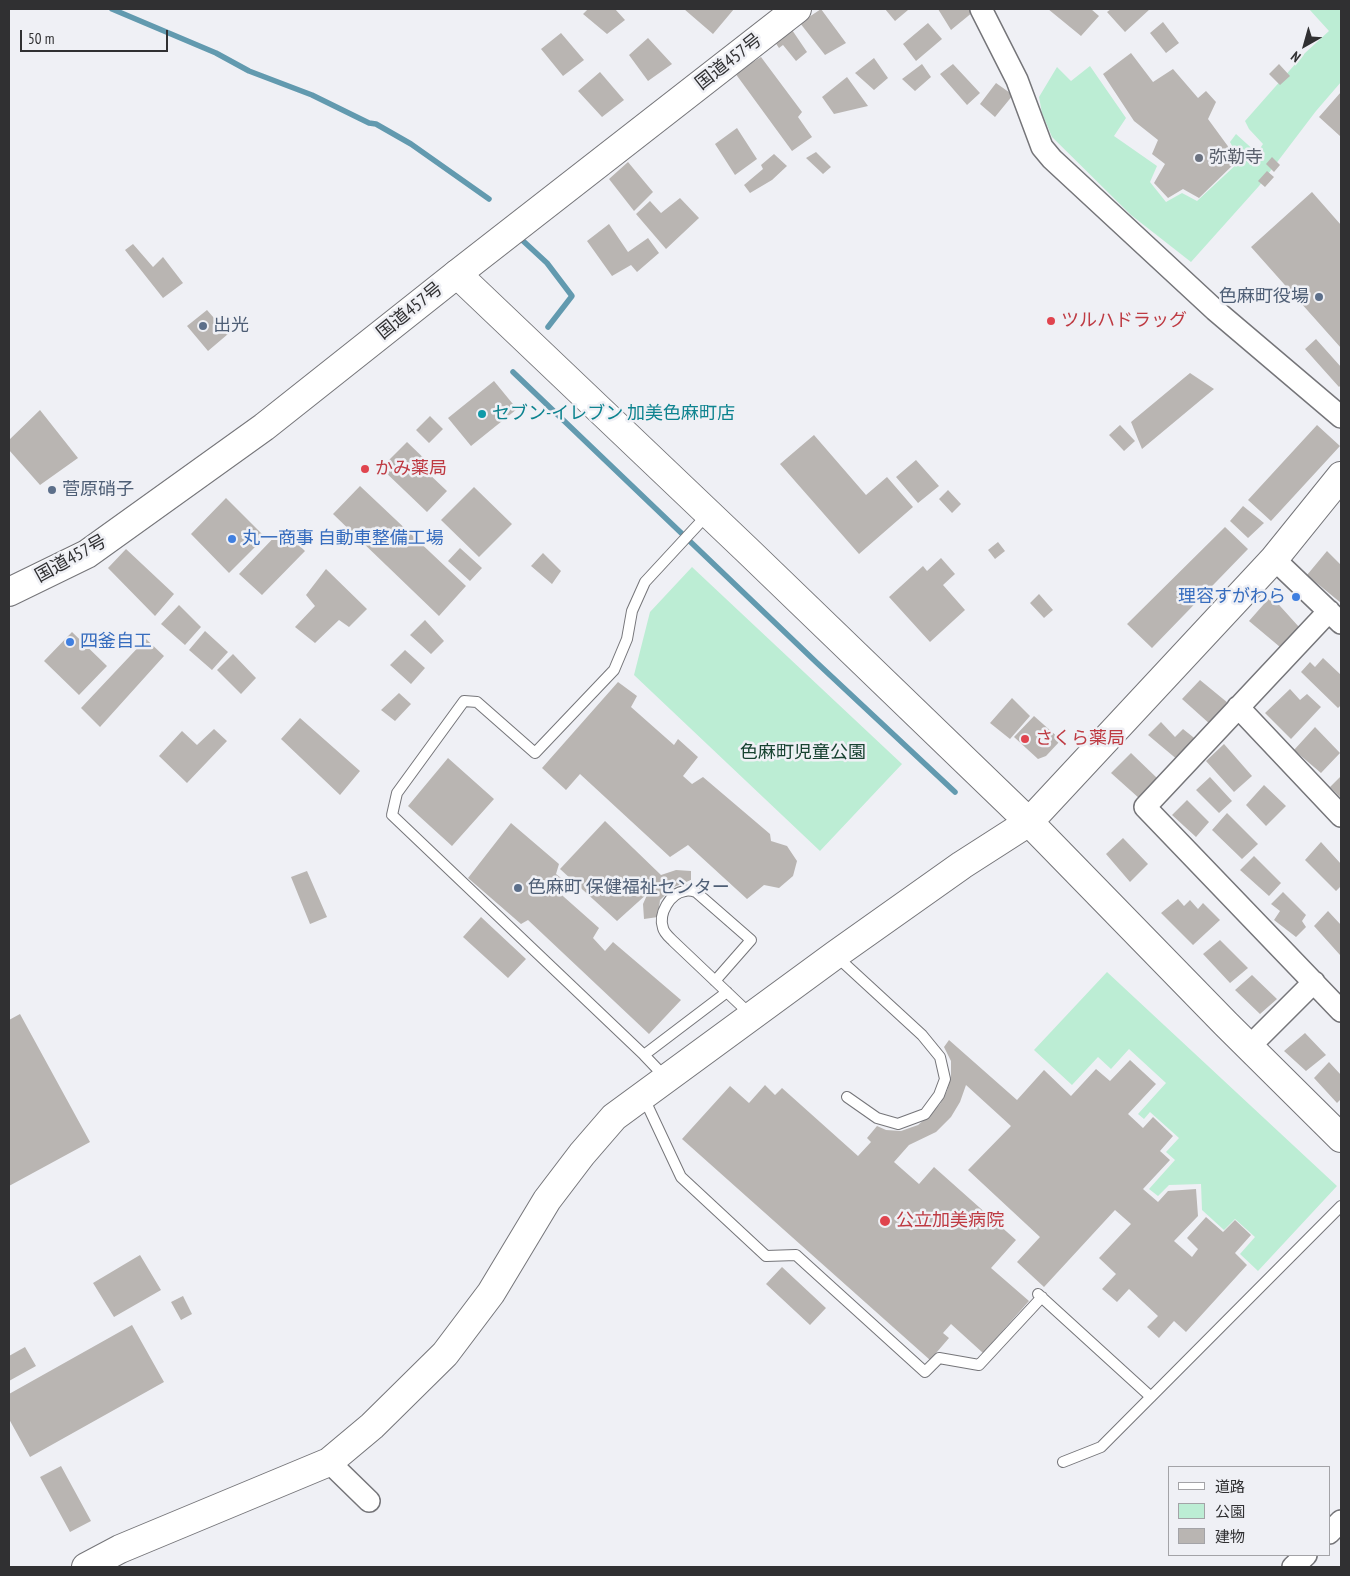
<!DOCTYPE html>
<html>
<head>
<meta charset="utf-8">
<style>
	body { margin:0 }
	#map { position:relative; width:1350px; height:1576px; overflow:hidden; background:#eff0f5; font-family:"PT Sans Narrow","Noto Sans JP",sans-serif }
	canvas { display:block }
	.frame { position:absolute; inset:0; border:10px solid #303032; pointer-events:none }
	.legend { position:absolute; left:1168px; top:1466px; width:162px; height:90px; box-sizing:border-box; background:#eff0f5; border:1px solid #a3a3a7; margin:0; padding:6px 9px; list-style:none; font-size:15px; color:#303032 }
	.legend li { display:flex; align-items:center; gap:10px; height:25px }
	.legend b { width:25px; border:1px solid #a3a3a7 }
	.north { position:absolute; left:1280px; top:20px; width:50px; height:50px; -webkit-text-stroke:4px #eff0f5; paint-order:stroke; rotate:218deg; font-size:14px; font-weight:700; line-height:20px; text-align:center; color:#303032 }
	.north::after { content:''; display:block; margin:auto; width:18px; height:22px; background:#303032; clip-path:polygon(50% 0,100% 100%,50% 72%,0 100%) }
	.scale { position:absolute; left:20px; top:30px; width:148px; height:22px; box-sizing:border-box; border:2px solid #303032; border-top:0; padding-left:6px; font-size:15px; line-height:18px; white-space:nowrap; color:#303032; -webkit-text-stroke:4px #eff0f5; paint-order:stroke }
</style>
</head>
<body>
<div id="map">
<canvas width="1350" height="1576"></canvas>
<div class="frame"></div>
<ul class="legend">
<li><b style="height:6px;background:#fff"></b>道路</li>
<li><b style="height:14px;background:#bcedd4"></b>公園</li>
<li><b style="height:14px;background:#b9b5b2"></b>建物</li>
</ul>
<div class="north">N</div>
<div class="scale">50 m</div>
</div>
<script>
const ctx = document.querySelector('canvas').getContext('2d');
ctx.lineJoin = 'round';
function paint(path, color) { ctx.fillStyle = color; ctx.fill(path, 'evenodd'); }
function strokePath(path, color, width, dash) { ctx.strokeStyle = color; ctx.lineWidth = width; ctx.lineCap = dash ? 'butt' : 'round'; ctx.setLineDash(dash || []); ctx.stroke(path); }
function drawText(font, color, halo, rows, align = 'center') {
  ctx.font = font + ' "PT Sans Narrow","Noto Sans JP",sans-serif'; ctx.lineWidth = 5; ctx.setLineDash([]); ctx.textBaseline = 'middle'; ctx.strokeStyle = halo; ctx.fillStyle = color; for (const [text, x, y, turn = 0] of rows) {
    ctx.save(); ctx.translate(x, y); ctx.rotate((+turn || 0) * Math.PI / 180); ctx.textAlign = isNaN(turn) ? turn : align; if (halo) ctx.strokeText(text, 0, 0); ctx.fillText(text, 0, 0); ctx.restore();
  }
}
const green = new Path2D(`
	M1309,9H1341V82L1316,111L1259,186L1191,262L1131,215L1052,137L1042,113L1039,97L1057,67L1071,81L1090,66L1126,118L1114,136L1157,166L1150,182L1166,202L1182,193L1197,201L1240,161L1230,142L1236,134L1257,153L1263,144L1249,129L1245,121L1305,53L1329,31Z
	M692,567L902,764L820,851L634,675L650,612Z
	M1107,972L1337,1186L1258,1271L1240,1254L1255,1237L1235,1219L1224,1230L1202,1210L1201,1184L1169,1185L1158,1196L1149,1189L1175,1160L1166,1152L1179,1138L1150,1112L1144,1119L1138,1114L1166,1083L1129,1049L1111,1069L1098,1057L1072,1085L1034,1050Z`);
const stream = new Path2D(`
	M112,9L216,53L249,71L312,95L369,123L376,124L411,144L489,199
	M521,239L547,263L572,296L548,327
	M513,372L816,662L955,792`);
const building = new Path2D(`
	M588,9H615L625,20L607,34L583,14Z
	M684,9H734L713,34Z
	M821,9L846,43L825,55L800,23Z
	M885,9H907L908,10L895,21Z
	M938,9H971L973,12L951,30Z
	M1048,9H1091L1099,16L1081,36Z
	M1111,9H1150L1125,32L1107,12Z
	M1163,22L1179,43L1166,53L1150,33Z
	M928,23L942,39L916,61L903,44Z
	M788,24L807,52L796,61L783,45L779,48L771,36Z
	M561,33L584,60L563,76L541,49Z
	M648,38L672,64L648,81L629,55Z
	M1131,53L1153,82L1173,69L1198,98L1206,91L1216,102L1208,119L1238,160L1199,198L1183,189L1168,198L1154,183L1165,164L1152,154L1158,140L1134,121L1103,74Z
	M761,57L802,112L798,117L812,137L792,151L735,73Z
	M874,58L888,78L874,90L855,73Z
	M922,64L931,77L915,91L902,79Z
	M953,64L980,93L967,105L940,74Z
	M1279,64L1290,76L1280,85L1269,74Z
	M600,72L624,100L602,117L578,91Z
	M847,77L868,106L834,114L822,97Z
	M996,83L1013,95L995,117L980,104Z
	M1341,92V134L1340,136L1319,117Z
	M737,128L757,159L735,175L715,144Z
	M816,152L831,167L823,174L806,158Z
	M774,154L787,166L772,180L750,193L744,185L763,169L761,165Z
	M1272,157L1280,165L1274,172L1266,164Z
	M628,162L653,192L634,211L609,179Z
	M1267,171L1274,177L1265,187L1258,181Z
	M1312,192L1341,225V348L1251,247Z
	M680,198L699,218L666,249L636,214L650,201L661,213Z
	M609,224L628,252L648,238L659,253L637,272L631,265L612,276L587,241Z
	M133,244L153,267L163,257L183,283L163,298L125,250Z
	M207,310L228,334L208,351L187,326Z
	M1316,339L1341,367V385L1339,387L1305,349Z
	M1190,373L1214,389L1142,449L1131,422Z
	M494,381L517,409L471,446L448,418Z
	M40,410L78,458L40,485L9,450V440Z
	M430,416L443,429L429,443L416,430Z
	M1120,425L1135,441L1124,451L1109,435Z
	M1317,425L1340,446L1271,521L1248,500Z
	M814,435L866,495L887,477L913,507L859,554L780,464Z
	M407,442L433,467L428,473L447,491L427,512L381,468Z
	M916,460L939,486L918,503L896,477Z
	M360,486L466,586L439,616L333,514Z
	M474,487L512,524L479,557L441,520Z
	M948,490L961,504L952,513L939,499Z
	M226,498L265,537L229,573L191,534Z
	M1243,506L1264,523L1248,538L1230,521Z
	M1225,527L1248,549L1152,648L1127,624Z
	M282,529L305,551L262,595L239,574Z
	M998,542L1005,551L995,559L988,550Z
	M460,548L482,568L470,581L448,561Z
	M126,549L174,594L155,616L108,568Z
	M1327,551L1341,565V603L1307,575Z
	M543,553L561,571L552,584L531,566Z
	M941,558L955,574L943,585L965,610L930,642L889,597L923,566L927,571Z
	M326,569L367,609L349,627L339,620L315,643L295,627L315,606L306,595Z
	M1039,594L1053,610L1044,618L1030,603Z
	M1271,596L1299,627L1280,647L1249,621Z
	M179,605L201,627L185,645L161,624Z
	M425,620L444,641L431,654L410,635Z
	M205,631L228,652L212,670L189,650Z
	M72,632L107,666L79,695L44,661Z
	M146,639L164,656L100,727L81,708Z
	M405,650L425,668L411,684L390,665Z
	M233,654L256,678L241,694L217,670Z
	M1323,658L1341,675V705L1338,708L1301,672L1310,662L1315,667Z
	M1200,680L1228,703L1211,725L1182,699Z
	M618,682L637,696L631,707L674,745L678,739L698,757L683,776L692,784L703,777L770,834L771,841L787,846L797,861L793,876L779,888L764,885L747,899L688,845L670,857L580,774L566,790L542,768Z
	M1290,689L1300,700L1307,694L1321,707L1291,739L1265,713Z
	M399,693L411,704L395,721L381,710Z
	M1012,698L1030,716L1010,739L990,723Z
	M1034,716L1061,740L1046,756L1038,759L1014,737Z
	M300,718L360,771L340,795L281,739Z
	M1161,722L1175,737L1183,729L1198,741L1179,761L1148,735Z
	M1315,727L1340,753L1321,773L1294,750Z
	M214,729L227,741L187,783L159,756L182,731L197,745Z
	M1224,744L1252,776L1234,792L1206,761Z
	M1131,753L1157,778L1140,799L1111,773Z
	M448,758L494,799L452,846L408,806Z
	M1341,776V798L1330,787Z
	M1210,777L1232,801L1219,813L1196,790Z
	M1264,785L1286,806L1266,826L1246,805Z
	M1187,800L1209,822L1196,837L1172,815Z
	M1227,813L1258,844L1242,859L1212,830Z
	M605,821L661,875L676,870L691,871V880L674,887L660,900L658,917L644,919L643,904L648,893L617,921L560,869Z
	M511,823L559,864L556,874L561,878L555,889L599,928L593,938L605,951L613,942L681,1000L649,1034L528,920L521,924L468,878Z
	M1123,838L1148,864L1130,882L1106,854Z
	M1321,842L1341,864V886L1336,891L1305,860Z
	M1254,856L1281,883L1269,896L1240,870Z
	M307,871L327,917L310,924L291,877Z
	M1283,892L1306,915L1302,921L1306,927L1296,937L1274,920L1280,911L1271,904Z
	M1178,899L1184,906L1190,900L1198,909L1203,903L1220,920L1193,945L1161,913Z
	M1328,911L1341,925L1340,955L1314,926Z
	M481,917L526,959L508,978L463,937Z
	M1220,940L1248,968L1230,983L1203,954Z
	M1252,975L1277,999L1260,1014L1235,990Z
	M20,1014L90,1142L9,1186V1020Z
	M1305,1033L1326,1055L1306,1071L1284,1051Z
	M949,1040L1017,1100L1044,1070L1071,1096L1096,1069L1110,1081L1130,1060L1156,1084L1128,1114L1143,1128L1153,1117L1173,1136L1160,1151L1170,1160L1143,1189L1158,1202L1168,1191L1196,1189L1198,1216L1174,1241L1192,1257L1198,1249L1187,1238L1206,1217L1223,1232L1235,1220L1251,1235L1235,1253L1247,1265L1186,1332L1174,1321L1159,1338L1147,1327L1158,1316L1129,1289L1117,1302L1102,1289L1116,1274L1099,1258L1131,1224L1115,1210L1044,1287L1017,1262L1040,1237L968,1170L1011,1126L966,1085L960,1102L951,1117L936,1132L909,1145L894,1162L919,1184L934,1167L1016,1240L991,1268L1029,1301L983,1353L951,1324L943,1333L949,1338L930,1360L682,1139L730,1086L749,1103L765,1085L775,1095L782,1088L858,1156L871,1142L867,1138L877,1126L886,1130L901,1131L918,1125L931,1114L940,1104L947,1091L951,1076V1061L944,1047Z
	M1329,1062L1341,1075V1099L1337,1103L1314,1078Z
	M140,1255L161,1290L114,1317L93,1283Z
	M782,1267L826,1308L810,1325L766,1284Z
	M183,1296L192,1314L181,1320L171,1302Z
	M132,1325L164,1382L30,1457L9,1419V1394Z
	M25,1347L36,1366L9,1381V1356Z
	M61,1466L91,1521L70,1532L40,1477Z`);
const lane = new Path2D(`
	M835,955L922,1035L940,1057L945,1079L939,1095L925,1114L898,1124L877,1118L847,1097
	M715,981L751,940L696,892C693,891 688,890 685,891C670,893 658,914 663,928C664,933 670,938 673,941L751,1015
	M644,1055L727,992
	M665,1077L644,1055L392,815L397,793L464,701L477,702L535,753L614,670L627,639L632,611L645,582L707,515
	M643,1096L681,1177L766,1256L796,1255L925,1372L939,1358L979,1365L1042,1297
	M1038,1294L1151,1397
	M1063,1462L1101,1447L1341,1206`);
const street = new Path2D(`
	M981,9L1017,80L1042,147L1052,159L1215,310L1341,417
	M1274,559L1341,623
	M1329,611L1145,807L1341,1011
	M1238,707L1341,816
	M1249,1047L1314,982
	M329,1462L369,1501
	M1329,1533L1341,1521
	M1293,1567L1306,1555`);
const secondary = new Path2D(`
	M457,274L747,550L1029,822L1226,1024L1341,1138
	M86,1567L120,1549L329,1462L372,1426L445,1354L491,1293L547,1200L582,1154L614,1117L835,955L962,865L1029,822L1274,559L1341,476`);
const highway = new Path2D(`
	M9,592L87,554L264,427L457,274L797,9`);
const markers = [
	[1199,158,5,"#6b7280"],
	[1319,297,5,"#5c6f8a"],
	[1051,321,5,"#e0444e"],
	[203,326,5,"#5c6f8a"],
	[482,414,5,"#0f9aa8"],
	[365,469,5,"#e0444e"],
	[52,490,5,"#5c6f8a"],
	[232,539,5,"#3f7fe0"],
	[1296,597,5,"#3f7fe0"],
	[70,642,5,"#3f7fe0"],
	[1025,739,5,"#e0444e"],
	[518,888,5,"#5c6f8a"],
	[885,1221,6,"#e0444e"]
];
const streetNames = [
	["国道457号",729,62,-38],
	["国道457号",410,311,-39],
	["国道457号",71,559,-29]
];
const worshipNames = [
	["弥勒寺",1209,158]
];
const serviceNames = [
	["色麻町役場",1309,297,"right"],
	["出光",213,326],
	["菅原硝子",62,490],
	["色麻町 保健福祉センター",528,888]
];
const healthNames = [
	["ツルハドラッグ",1061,321],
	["かみ薬局",375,469],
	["さくら薬局",1035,739],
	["公立加美病院",896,1221]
];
const cultureNames = [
	["セブン-イレブン 加美色麻町店",492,414]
];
const shopNames = [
	["丸一商事 自動車整備工場",242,539],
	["理容すがわら",1286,597,"right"],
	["四釜自工",80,642]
];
const parkNames = [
	["色麻町児童公園",803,753]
];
paint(green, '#bcedd4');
strokePath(stream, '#629aaf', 5.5);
paint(building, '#b9b5b2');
strokePath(lane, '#757579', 12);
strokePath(street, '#757579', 24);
strokePath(secondary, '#757579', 30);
strokePath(highway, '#757579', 30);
strokePath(lane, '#fff', 10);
strokePath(street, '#fff', 21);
strokePath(secondary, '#fff', 28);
strokePath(highway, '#fff', 28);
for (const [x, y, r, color] of markers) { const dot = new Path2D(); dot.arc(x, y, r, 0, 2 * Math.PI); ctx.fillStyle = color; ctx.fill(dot); strokePath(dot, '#eff0f5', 2); }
drawText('18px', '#303032', '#eff0f5', streetNames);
drawText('18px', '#5b616d', '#eff0f5', worshipNames, 'left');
drawText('18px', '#4e5e75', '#eff0f5', serviceNames, 'left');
drawText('18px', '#be3a42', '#eff0f5', healthNames, 'left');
drawText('18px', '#0d838f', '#eff0f5', cultureNames, 'left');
drawText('18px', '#366cbe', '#eff0f5', shopNames, 'left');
drawText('18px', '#174230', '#eff0f5', parkNames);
</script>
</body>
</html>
